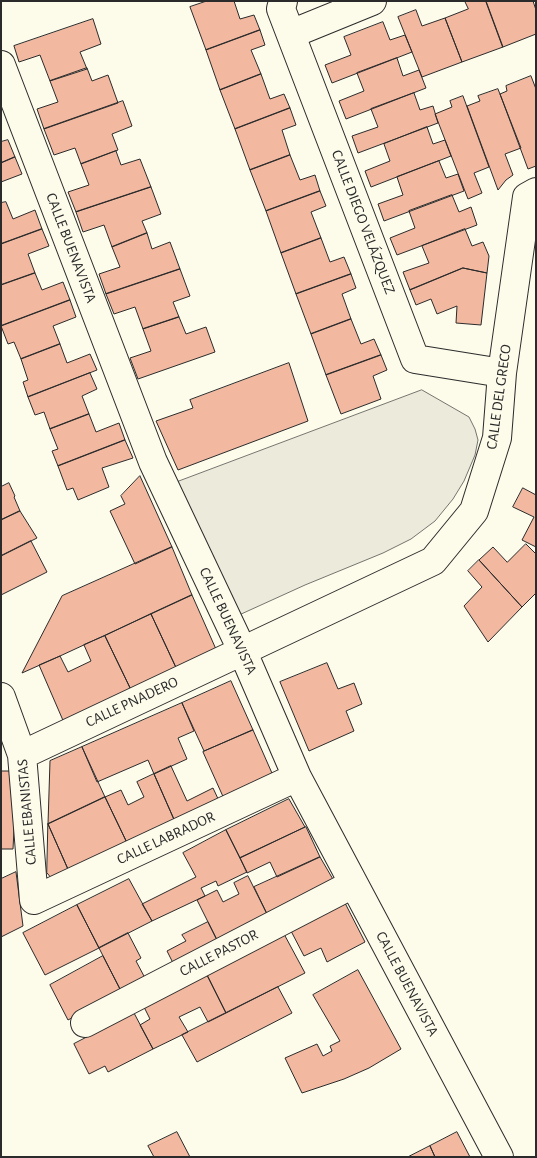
<!DOCTYPE html>
<html>
<head>
<meta charset="utf-8">
<style>
	body { margin:0 }
	#map { position:relative; width:537px; height:1158px; overflow:hidden; background:#fdfbea; font-family:"Alegreya Sans",sans-serif }
	canvas { display:block }
	.frame { position:absolute; inset:0; border:2px solid #2b2b2b; pointer-events:none }
</style>
</head>
<body>
<div id="map">
<canvas width="537" height="1158"></canvas>
<div class="frame"></div>
</div>
<script>
const ctx = document.querySelector('canvas').getContext('2d');
ctx.lineJoin = 'round';
function paint(path, color) { ctx.fillStyle = color; ctx.fill(path, 'evenodd'); }
function strokePath(path, color, width, dash) { ctx.strokeStyle = color; ctx.lineWidth = width; ctx.lineCap = dash ? 'butt' : 'round'; ctx.setLineDash(dash || []); ctx.stroke(path); }
function drawText(font, color, halo, rows, align = 'center') {
  ctx.font = font + ' "Alegreya Sans",sans-serif'; ctx.lineWidth = 4; ctx.setLineDash([]); ctx.textBaseline = 'middle'; ctx.strokeStyle = halo; ctx.fillStyle = color; for (const [text, x, y, turn = 0] of rows) {
    ctx.save(); ctx.translate(x, y); ctx.rotate((+turn || 0) * Math.PI / 180); ctx.textAlign = isNaN(turn) ? turn : align; if (halo) ctx.strokeText(text, 0, 0); ctx.fillText(text, 0, 0); ctx.restore();
  }
}
const parking = new Path2D(`
	M422,390L469,417L475,429L478,440L475,455L464,481L453,499L435,521L411,539L383,553L305,585L228,620L164,487Z`);
const building = new Path2D(`
	M207,1H234L240,19L254,15L260,30L206,50L190,7Z
	M465,1H486L503,47L462,62L445,18L468,9Z
	M486,1H533L536,10V34L503,47Z
	M416,10L422,26L445,18L462,62L422,77L398,17Z
	M93,19L101,44L80,52L87,69L50,81L40,55L19,62L14,46Z
	M383,22L390,40L405,35L412,52L332,83L325,65L351,55L344,37Z
	M260,30L265,45L251,50L261,74L220,90L206,50Z
	M397,58L403,76L419,70L426,88L346,119L339,101L364,91L357,73Z
	M87,68L92,81L108,75L118,103L44,129L37,109L58,102L50,81Z
	M261,74L270,99L284,94L290,108L235,129L220,90Z
	M531,76L536,89V166L528,169L500,94L507,91L506,86Z
	M498,89L521,148L505,154L513,175L506,180L498,190L467,106L480,101L478,96Z
	M414,93L420,110L433,106L438,123L358,153L352,136L378,127L371,109Z
	M463,96L489,167L474,173L482,193L468,199L435,114L452,107L450,101Z
	M123,101L132,126L112,134L118,150L81,164L75,148L54,155L44,129Z
	M290,108L296,125L282,130L290,155L250,170L235,129Z
	M427,127L433,144L445,140L451,156L371,187L365,171L390,161L384,144Z
	M8,140L15,157L1,163V142Z
	M116,151L121,165L140,159L151,187L76,212L68,192L89,185L81,164Z
	M290,155L300,180L315,175L320,191L266,211L250,170Z
	M15,157L22,174L1,182V163Z
	M439,161L446,178L458,174L464,191L384,221L378,204L403,195L397,177Z
	M151,187L161,214L142,221L147,233L112,247L104,225L83,232L76,212Z
	M320,191L326,206L311,212L321,238L281,253L266,211Z
	M452,195L459,212L471,207L477,225L397,255L390,238L415,228L409,211Z
	M6,202L13,219L35,210L42,229L1,244V203Z
	M42,229L49,246L28,254L35,273L1,285V244Z
	M465,229L472,246L483,242L489,256L487,273L463,268L410,290L403,272L429,263L422,246Z
	M147,233L152,249L170,242L180,269L106,294L99,274L120,267L112,247Z
	M321,238L330,262L344,257L351,274L296,294L281,253Z
	M463,268L487,273L481,325L456,323L457,306L437,314L431,299L416,305L410,290Z
	M180,269L190,296L173,302L179,317L143,329L135,307L114,314L106,294Z
	M35,273L42,290L63,282L70,300L1,326V285Z
	M351,274L356,288L342,294L351,319L311,334L296,294Z
	M70,300L76,317L53,326L60,344L21,359L14,342L8,344L1,326Z
	M179,317L186,334L206,327L215,352L138,379L130,358L151,351L143,329Z
	M351,319L361,344L374,339L381,355L326,375L311,334Z
	M60,344L67,363L90,354L97,370L28,397L23,382L28,380L21,359Z
	M381,355L387,370L373,376L381,399L341,414L326,375Z
	M289,363L308,421L178,470L156,421L193,408L190,400Z
	M90,373L97,389L82,396L89,414L50,429L44,412L35,415L28,397Z
	M89,414L96,432L119,423L125,440L58,466L52,451L58,449L50,429Z
	M125,440L133,458L102,468L109,487L78,500L73,488L67,490L58,466Z
	M140,476L172,547L135,564L110,511L125,504L121,496Z
	M9,483L15,496L14,497L20,511L1,520V487Z
	M523,488L536,495V547L522,540L534,517L513,507Z
	M20,511L37,538L1,556V520Z
	M31,541L47,572L1,595V556Z
	M526,544L536,554V593L522,607L479,560L493,547L507,562Z
	M172,547L192,595L60,656L22,673L62,596Z
	M479,560L522,607L488,642L464,606L482,587L468,571Z
	M192,595L219,656L179,674L151,614Z
	M151,614L179,674L133,694L105,636Z
	M105,636L133,694L65,725L39,665L60,656L68,672L91,661L84,645Z
	M327,663L338,689L354,683L362,704L346,711L354,731L309,751L280,682Z
	M231,681L253,730L204,751L182,703Z
	M182,703L194,731L178,738L187,759L154,774L148,760L97,782L82,747Z
	M253,730L275,780L225,801L203,752Z
	M82,747L105,797L48,824L50,761Z
	M171,766L187,801L213,788L220,803L176,824L154,774Z
	M1,771H17L13,849H1Z
	M154,774L176,824L129,847L105,797L121,790L128,805L144,797L137,782Z
	M105,797L129,847L71,876L48,824Z
	M289,799L305,827L240,858L226,830Z
	M48,824L71,876L53,880L47,873Z
	M306,827L320,857L277,877L270,862L247,873L240,858Z
	M226,830L247,872L218,886L216,881L201,888L205,896L152,921L142,904L196,877L183,853Z
	M320,857L334,881L268,916L254,887Z
	M16,872L23,926L1,937V879Z
	M248,876L268,916L218,942L197,900L217,890L223,902L239,894L234,883Z
	M129,879L152,921L99,948L77,905Z
	M345,903L365,942L327,962L321,948L304,956L291,931Z
	M77,905L99,948L45,975L23,933Z
	M208,922L218,942L174,965L167,951L186,941L182,935Z
	M128,933L141,958L136,961L145,978L121,991L99,948Z
	M284,934L305,973L226,1013L207,975Z
	M103,956L121,991L68,1020L50,985Z
	M358,970L401,1049L369,1068L344,1079L302,1093L285,1058L317,1044L323,1056L332,1051L330,1046L340,1041L313,995Z
	M207,975L226,1013L208,1022L200,1007L179,1017L188,1032L153,1049L140,1025L150,1019L144,1007Z
	M278,987L292,1013L197,1062L182,1035Z
	M134,1013L153,1049L108,1072L105,1066L89,1074L74,1044Z
	M177,1132L190,1157H154L148,1146Z
	M457,1132L470,1157H435L430,1146Z
	M430,1146L435,1157H408Z`);
const minor = new Path2D(`
	M283,1L281,9L415,359L502,373
	M291,34L372,1
	M1,65L153,462L242,650L297,777L499,1157
	M1,697L22,755L34,900L297,777
	M22,755L433,561L474,511L497,438L502,373L527,197L536,192
	M85,1023L353,884`);
const streetNames = [
	["CALLE DIEGO VELÁZQUEZ",363,222,69],
	["CALLE BUENAVISTA",71,248,69],
	["CALLE DEL GRECO",499,397,-82],
	["CALLE BUENAVISTA",228,621,65],
	["CALLE PNADERO",132,702,-25],
	["CALLE EBANISTAS",27,812,-95],
	["CALLE LABRADOR",166,838,-25],
	["CALLE PASTOR",219,953,-27],
	["CALLE BUENAVISTA",407,984,62]
];
paint(parking, '#eceadb');
strokePath(parking, '#74746e', 1);
paint(building, '#f2b8a0');
strokePath(building, '#2b2b2b', 1);
strokePath(minor, '#2b2b2b', 30);
strokePath(minor, '#fdfbea', 28);
drawText('15px', '#2b2b2b', '#fdfbea', streetNames);
</script>
</body>
</html>
